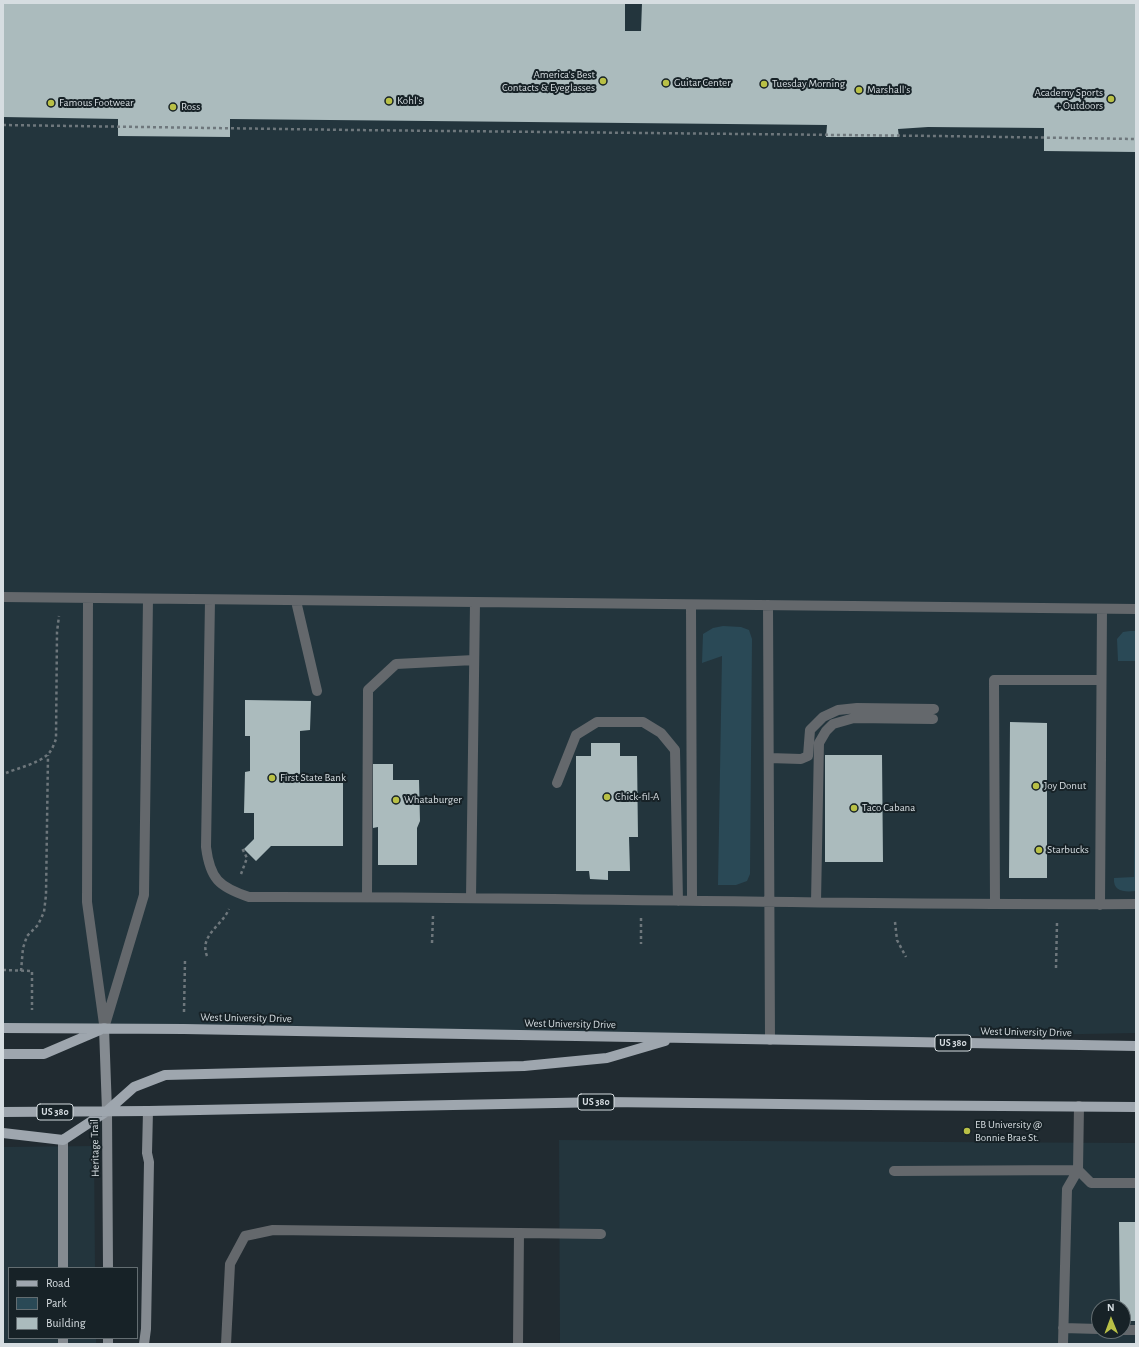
<!DOCTYPE html>
<html>
<head>
<meta charset="utf-8">
<style>
	body { margin:0 }
	#map { position:relative; width:1139px; height:1347px; overflow:hidden; background:#212b31; font-family:"Alegreya Sans",sans-serif }
	canvas { display:block }
	.frame { position:absolute; inset:0; border:4px solid #d6dde1; pointer-events:none }
	.legend { position:absolute; left:8px; top:1267px; width:130px; height:72px; box-sizing:border-box; background:#172227; border:1px solid #636d71; margin:0; padding:5px 7px; list-style:none; font-size:12px; color:#d6dde1 }
	.legend li { display:flex; align-items:center; gap:8px; height:20px }
	.legend b { width:20px; border:1px solid #636d71 }
	.north { position:absolute; left:1091px; top:1299px; width:40px; height:40px; box-sizing:border-box; background:#172227; border:1px solid #636d71; border-radius:50%; rotate:359deg; font-size:11px; font-weight:700; line-height:16px; text-align:center; color:#d6dde1 }
	.north::after { content:''; display:block; margin:auto; width:14px; height:18px; background:#b9c046; clip-path:polygon(50% 0,100% 100%,50% 72%,0 100%) }
</style>
</head>
<body>
<div id="map">
<canvas width="1139" height="1347"></canvas>
<div class="frame"></div>
<ul class="legend">
<li><b style="height:5px;background:#9ea6ae"></b>Road</li>
<li><b style="height:11px;background:#2a4956"></b>Park</li>
<li><b style="height:11px;background:#abbbbd"></b>Building</li>
</ul>
<div class="north">N</div>
</div>
<script>
const ctx = document.querySelector('canvas').getContext('2d');
ctx.lineJoin = 'round';
function paint(path, color) { ctx.fillStyle = color; ctx.fill(path, 'evenodd'); }
function strokePath(path, color, width, dash) { ctx.strokeStyle = color; ctx.lineWidth = width; ctx.lineCap = dash ? 'butt' : 'round'; ctx.setLineDash(dash || []); ctx.stroke(path); }
function drawText(font, color, halo, rows, align = 'center') {
  ctx.font = font + ' "Alegreya Sans",sans-serif'; ctx.lineWidth = 4; ctx.setLineDash([]); ctx.textBaseline = 'middle'; ctx.strokeStyle = halo; ctx.fillStyle = color; for (const [text, x, y, turn = 0] of rows) {
    ctx.save(); ctx.translate(x, y); ctx.rotate((+turn || 0) * Math.PI / 180); ctx.textAlign = isNaN(turn) ? turn : align; if (halo) ctx.strokeText(text, 0, 0); ctx.fillText(text, 0, 0); ctx.restore();
  }
}
const built = new Path2D(`
	M3,3H1136V1033L770,1040L3,1028Z
	M559,1140L1136,1143V1344H560ZM1099,1307H1123V1331H1099Z
	M94,1146L95,1268H9V1338H96V1344H3V1147Z`);
const green = new Path2D(`
	M723,626L741,627L749,630L752,639L750,874L747,881L736,885H718L722,656L702,663L703,634L713,628Z
	M1130,631H1136V661H1118L1117,639L1123,632Z
	M1136,724V891C1124,892 1113,892 1114,878L1134,877Z`);
const building = new Path2D(`
	M3,3H625V31H641L642,3H1136V152L1044,151V128L928,127L898,129L899,137H826L827,125L230,119V137L118,136V119L3,117Z
	M245,700L311,701L310,730L300,731V783H343V846H271L256,861L244,849L254,839V813H244L245,772L250,771V736H245Z
	M1010,722L1047,723V878H1009Z
	M591,743H620V756H637L638,837H629L630,871H608V880L590,879L589,871H576V756H591Z
	M825,755H882L883,862H825Z
	M373,764H393V780H419L420,821L417,828V865H378V827L373,828Z
	M1119,1222H1136V1321H1123V1307H1120Z`);
const path = new Path2D(`
	M3,125L352,130L939,136L1136,139
	M6,773C18,768 37,764 47,755C52,751 54,744 56,739L57,632L59,616
	M241,874L247,858L242,848
	M641,918V944
	M895,922L897,940L906,957
	M432,943L433,916
	M207,956C199,935 222,926 229,909
	M1056,968L1057,923
	M3,970L32,971V1010
	M21,971L23,948L27,936L38,925L44,912L46,895L48,755
	M184,1012L185,960`);
const lane = new Path2D(`
	M3,597L1136,609
	M88,598L87,902L104,1024
	M210,600L206,847C210,879 219,887 249,897C545,896 840,906 1136,904
	M296,601L317,691
	M691,605L692,900
	M768,605L770,1040
	M769,758L801,759L808,756L810,730L823,717L838,710L857,708L934,709
	M557,783L576,735L597,722H643L661,733L675,750L678,901
	M367,896L368,690L396,664L474,660
	M471,898L475,603
	M816,902L819,743L826,731L833,724L854,718L933,719
	M995,904L994,680H1101
	M1100,905L1102,609
	M104,1028L144,895L148,599
	M894,1171L1078,1170L1079,1106
	M519,1233L601,1234
	M1063,1328L1099,1329
	M1123,1330H1136
	M226,1344L230,1264L245,1236L273,1230L519,1233L518,1344
	M1063,1344L1067,1189L1078,1170L1091,1183H1136`);
const secondary = new Path2D(`
	M104,1028L107,1111L108,1268
	M63,1268V1140
	M63,1344V1338
	M108,1344V1338
	M144,1344L146,1329L149,1162L147,1153L148,1111`);
const primary = new Path2D(`
	M3,1028L184,1029L1136,1046
	M3,1054H44L100,1030
	M3,1112L148,1111L606,1102L868,1105L1136,1107
	M3,1133L63,1140L107,1111L134,1087L165,1075L524,1066L607,1058L665,1041`);
const markers = [
	[603,81,4,"#b9c046"],
	[666,83,4,"#b9c046"],
	[764,84,4,"#b9c046"],
	[859,90,4,"#b9c046"],
	[1111,99,4,"#b9c046"],
	[389,101,4,"#b9c046"],
	[51,103,4,"#b9c046"],
	[173,107,4,"#b9c046"],
	[272,778,4,"#b9c046"],
	[1036,786,4,"#b9c046"],
	[607,797,4,"#b9c046"],
	[396,800,4,"#b9c046"],
	[854,808,4,"#b9c046"],
	[1039,850,4,"#b9c046"],
	[967,1131,4,"#b9c046"]
];
const shields = [
	[953,1043,36],
	[596,1102,36],
	[55,1112,36]
];
const shieldNames = [
	["US 380",953,1043],
	["US 380",596,1102],
	["US 380",55,1112]
];
const poiNames = [
	["America's Best",595,75,"right"],
	["Contacts & Eyeglasses",595,88,"right"],
	["Guitar Center",674,83],
	["Tuesday Morning",772,84],
	["Marshall's",867,90],
	["Academy Sports",1103,93,"right"],
	["+ Outdoors",1103,106,"right"],
	["Kohl's",397,101],
	["Famous Footwear",59,103],
	["Ross",181,107],
	["First State Bank",280,778],
	["Joy Donut",1044,786],
	["Chick-fil-A",615,797],
	["Whataburger",404,800],
	["Taco Cabana",862,808],
	["Starbucks",1047,850],
	["EB University @",975,1125],
	["Bonnie Brae St.",975,1138]
];
const streetNames = [
	["West University Drive",246,1018,1],
	["West University Drive",570,1024,1],
	["West University Drive",1026,1032,1],
	["Heritage Trail",95,1148,-91]
];
paint(built, '#23353d');
paint(green, '#2a4956');
paint(building, '#abbbbd');
strokePath(path, '#6e777c', 2.5, [3, 3]);
strokePath(lane, '#64686c', 10);
strokePath(secondary, '#858b91', 10);
strokePath(primary, '#9ea6ae', 10);
for (const [x, y, r, color] of markers) { const dot = new Path2D(); dot.arc(x, y, r, 0, 2 * Math.PI); ctx.fillStyle = color; ctx.fill(dot); strokePath(dot, '#172227', 1.5); }
for (const [x, y, w] of shields) { const box = new Path2D(); box.roundRect(x - w / 2, y - 8, w, 16, 3); ctx.fillStyle = '#172227'; ctx.fill(box); strokePath(box, '#d6dde1', 1); }
drawText('bold 10px', '#d6dde1', null, shieldNames);
drawText('11px', '#d6dde1', '#172227', poiNames, 'left');
drawText('11px', '#d6dde1', '#172227', streetNames);
</script>
</body>
</html>
